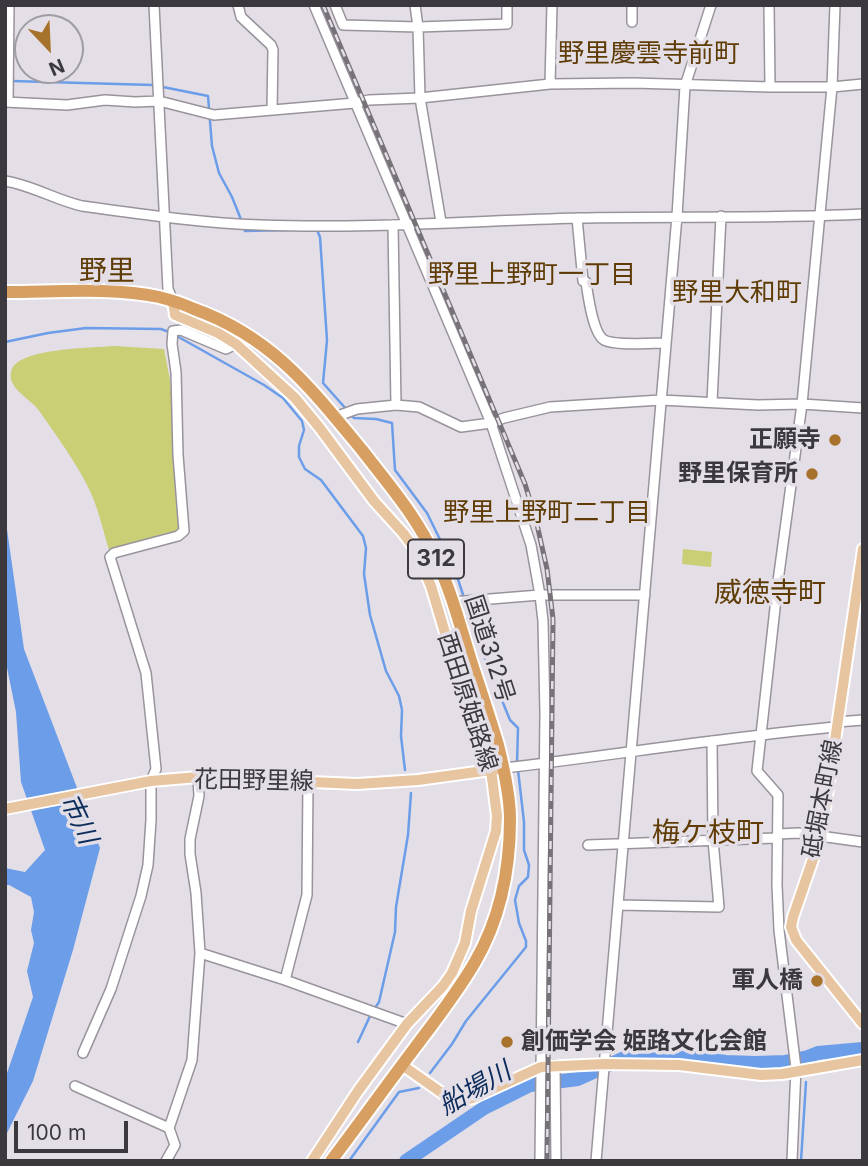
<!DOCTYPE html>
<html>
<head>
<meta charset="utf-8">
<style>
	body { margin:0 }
	#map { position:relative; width:868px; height:1166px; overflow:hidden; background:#e4dee7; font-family:Inter,sans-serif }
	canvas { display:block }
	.frame { position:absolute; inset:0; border:7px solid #3b393d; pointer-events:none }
	.north { position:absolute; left:14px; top:14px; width:70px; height:70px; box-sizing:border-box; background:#e4dee7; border:2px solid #a09ca3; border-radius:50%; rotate:157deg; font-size:19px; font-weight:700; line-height:28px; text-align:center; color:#3b393d }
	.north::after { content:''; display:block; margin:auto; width:24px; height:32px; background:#a7732c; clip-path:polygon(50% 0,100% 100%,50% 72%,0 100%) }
	.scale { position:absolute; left:14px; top:1121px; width:114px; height:32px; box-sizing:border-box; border:4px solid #3b393d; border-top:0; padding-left:9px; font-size:21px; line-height:24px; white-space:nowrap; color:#3b393d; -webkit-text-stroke:5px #e4dee7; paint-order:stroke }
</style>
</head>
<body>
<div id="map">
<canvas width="868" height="1166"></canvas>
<div class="frame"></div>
<div class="north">N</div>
<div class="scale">100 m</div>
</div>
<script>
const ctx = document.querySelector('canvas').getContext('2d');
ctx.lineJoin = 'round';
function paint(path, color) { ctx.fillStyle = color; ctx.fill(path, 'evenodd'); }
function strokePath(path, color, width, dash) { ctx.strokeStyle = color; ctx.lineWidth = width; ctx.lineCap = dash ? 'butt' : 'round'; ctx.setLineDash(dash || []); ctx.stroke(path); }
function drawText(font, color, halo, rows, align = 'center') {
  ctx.font = font + ' Inter,"Noto Sans JP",sans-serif'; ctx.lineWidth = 7; ctx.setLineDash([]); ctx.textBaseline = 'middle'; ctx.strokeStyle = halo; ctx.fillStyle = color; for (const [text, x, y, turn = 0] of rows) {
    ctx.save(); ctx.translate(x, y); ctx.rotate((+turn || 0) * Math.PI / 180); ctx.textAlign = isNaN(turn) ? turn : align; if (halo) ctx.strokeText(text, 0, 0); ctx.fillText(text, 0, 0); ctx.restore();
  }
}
const green = new Path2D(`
	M114,346L164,349L170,380L174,423L173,451L175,491L179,529L177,533L109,550C103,530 98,507 89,489C78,466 63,445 49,425C45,419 41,413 36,407C27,397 5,386 12,369C21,348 92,348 114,346Z
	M683,549L712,552L711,567L682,564Z`);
const water = new Path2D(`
	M5,515L24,649L100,848L73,950L33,1081L5,1137V1079L33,997L27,971L34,943L31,930L34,912L31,897L9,885H5V868L25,872L45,850L21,782L16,712L5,658Z`);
const stream = new Path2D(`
	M12,81L153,85L208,96L212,146L219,173L232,197L242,222
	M244,228L245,231L288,230
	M315,230H317L320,237L327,340L323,383L347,410
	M175,335L264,385L283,398L302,421L304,430L299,446V457L305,469L321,480L363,536L366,548L364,574L370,615L386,671L399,696L402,710L401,736L405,770
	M5,342L48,333L86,328L161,329L169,332
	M351,415L354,418L376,419L392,423L395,470L427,513L455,570L479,644L510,720L518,728L517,763
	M375,1008L379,1002L395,932L396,907L408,835L411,793
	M358,1042L371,1014
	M430,1073L452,1044L466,1021L526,947V941L519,923L515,900L519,886L528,877L529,865L524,850V822L518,770
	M349,1161L399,1092L419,1088
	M801,1161L806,1082`);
const river = new Path2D(`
	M406,1161L484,1108L530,1085L578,1079L633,1054L685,1057L726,1062L755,1063L785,1062L808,1057L818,1053L863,1049`);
const minor = new Path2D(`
	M154,5L168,289L173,301
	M238,5L241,17L271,45L273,50L272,110
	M314,5L491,423L531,545L540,595L543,621L545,713L540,1161
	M335,5L343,25L418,27L507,24V5
	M415,5L418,27L420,98L441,222
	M769,5L770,87
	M632,22V5
	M550,84L552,5
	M5,102L67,105L105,100L135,102L159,101L214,115L355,103L369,100L420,98L550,84L633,83L770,87H832L863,84
	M8,102L9,5
	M5,181C32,185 55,200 82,206C141,214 200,223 260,225C365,229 472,221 577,218C672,216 768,219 863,214
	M577,218L583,281L586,282C588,296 593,333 604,340C615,346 652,343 666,343
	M393,225L396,405
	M712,402L721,216
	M335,417L357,409L396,405L419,407L461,427L491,423L504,418L550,407L661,400L758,405L802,404L863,408
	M453,602L540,595H645
	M837,722L863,720
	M504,768C615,755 725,737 836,727
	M588,845L775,838L778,834L798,833L863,842
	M618,905L719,907L713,840L712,741
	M200,953L285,980L407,1024
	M285,980L307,895L308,782
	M83,1053L111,989L141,896L148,865L151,820V781L156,769L146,673L110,557L114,553L178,536L184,531L178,455L176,372L172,344L173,331L181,330L226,349L236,344
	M555,1065L556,1161
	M75,1086L169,1128
	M166,1161L175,1145L169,1128L192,1060L200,953L196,893L190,854V839L199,796L198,777
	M596,1161L677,216L685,86L711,5
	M792,1161L796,1068L779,930L777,885L778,795L757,771L778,581L802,404L832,87L835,5`);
const major = new Path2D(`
	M173,301L175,315L218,333L236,344L295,398L319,427L374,501L403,533L415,549L431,586L458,676L491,770L497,816L496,831L471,911L465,943L452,973L443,986L407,1024L358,1091L312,1161
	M863,549L821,836L793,917L791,927L796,940L863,1024
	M5,809L151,781L198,777L357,784L418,780L498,769
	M402,1065L449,1098L461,1100L473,1098L541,1067L605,1064L679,1065L761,1075L782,1074L863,1060`);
const highway = new Path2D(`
	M5,292C54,292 112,287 159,297C171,300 183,304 194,309C272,337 311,388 362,450C390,486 417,517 436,559C452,593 461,629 472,664C481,691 490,718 498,745C504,769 510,795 510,819C510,868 500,919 475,962C457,993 435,1021 414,1049C386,1086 359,1124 331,1161`);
const rail = new Path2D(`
	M323,5L525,484L536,520L547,569L553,619L547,1161`);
const markers = [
	[835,440,7,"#a7732c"],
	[812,474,7,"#a7732c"],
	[817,981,7,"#a7732c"],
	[507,1042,7,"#a7732c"]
];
const shields = [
	[436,559,56]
];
const shieldNames = [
	["312",436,559]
];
const poiNames = [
	["正願寺",821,440],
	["野里保育所",798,474],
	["軍人橋",803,981],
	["創価学会 姫路文化会館",521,1042,"left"]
];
const streetNames = [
	["国道312号",489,649,72],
	["西田原姫路線",467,702,72],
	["花田野里線",254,781,1],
	["砥堀本町線",823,799,-79]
];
const neighbourhoodNames = [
	["野里慶雲寺前町",649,54],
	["野里上野町一丁目",532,275],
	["野里大和町",737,293],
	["野里上野町二丁目",547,513]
];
const waterNames = [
	["市川",78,819,65],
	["船場川",475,1089,-30]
];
const quarterNames = [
	["野里",107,272],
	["威徳寺町",770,594],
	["梅ケ枝町",708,834]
];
paint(green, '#cace75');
paint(water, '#6b9de9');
strokePath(stream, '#6b9de9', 2.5);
strokePath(river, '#6b9de9', 14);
strokePath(minor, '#99939c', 12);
strokePath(major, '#fff', 14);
strokePath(highway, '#fff', 16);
strokePath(minor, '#fff', 9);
strokePath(major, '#e8c5a1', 10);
strokePath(highway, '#d89f63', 12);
strokePath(rail, '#767278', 5);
strokePath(rail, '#e4dee7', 2.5, [8]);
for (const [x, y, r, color] of markers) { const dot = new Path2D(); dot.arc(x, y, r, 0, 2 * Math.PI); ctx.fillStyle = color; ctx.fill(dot); strokePath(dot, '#e4dee7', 2.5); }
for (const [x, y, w] of shields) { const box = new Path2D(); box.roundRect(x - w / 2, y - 19.5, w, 39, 5); ctx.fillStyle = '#e4dee7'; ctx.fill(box); strokePath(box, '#3b393d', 2); }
drawText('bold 23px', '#3b393d', null, shieldNames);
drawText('bold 24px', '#3b393d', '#e4dee7', poiNames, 'right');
drawText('24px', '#3b393d', '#e4dee7', streetNames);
drawText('26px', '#5f3c05', '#e4dee7', neighbourhoodNames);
drawText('italic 26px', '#0c2c5b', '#e4dee7', waterNames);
drawText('28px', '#5f3c05', '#e4dee7', quarterNames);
</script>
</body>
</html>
